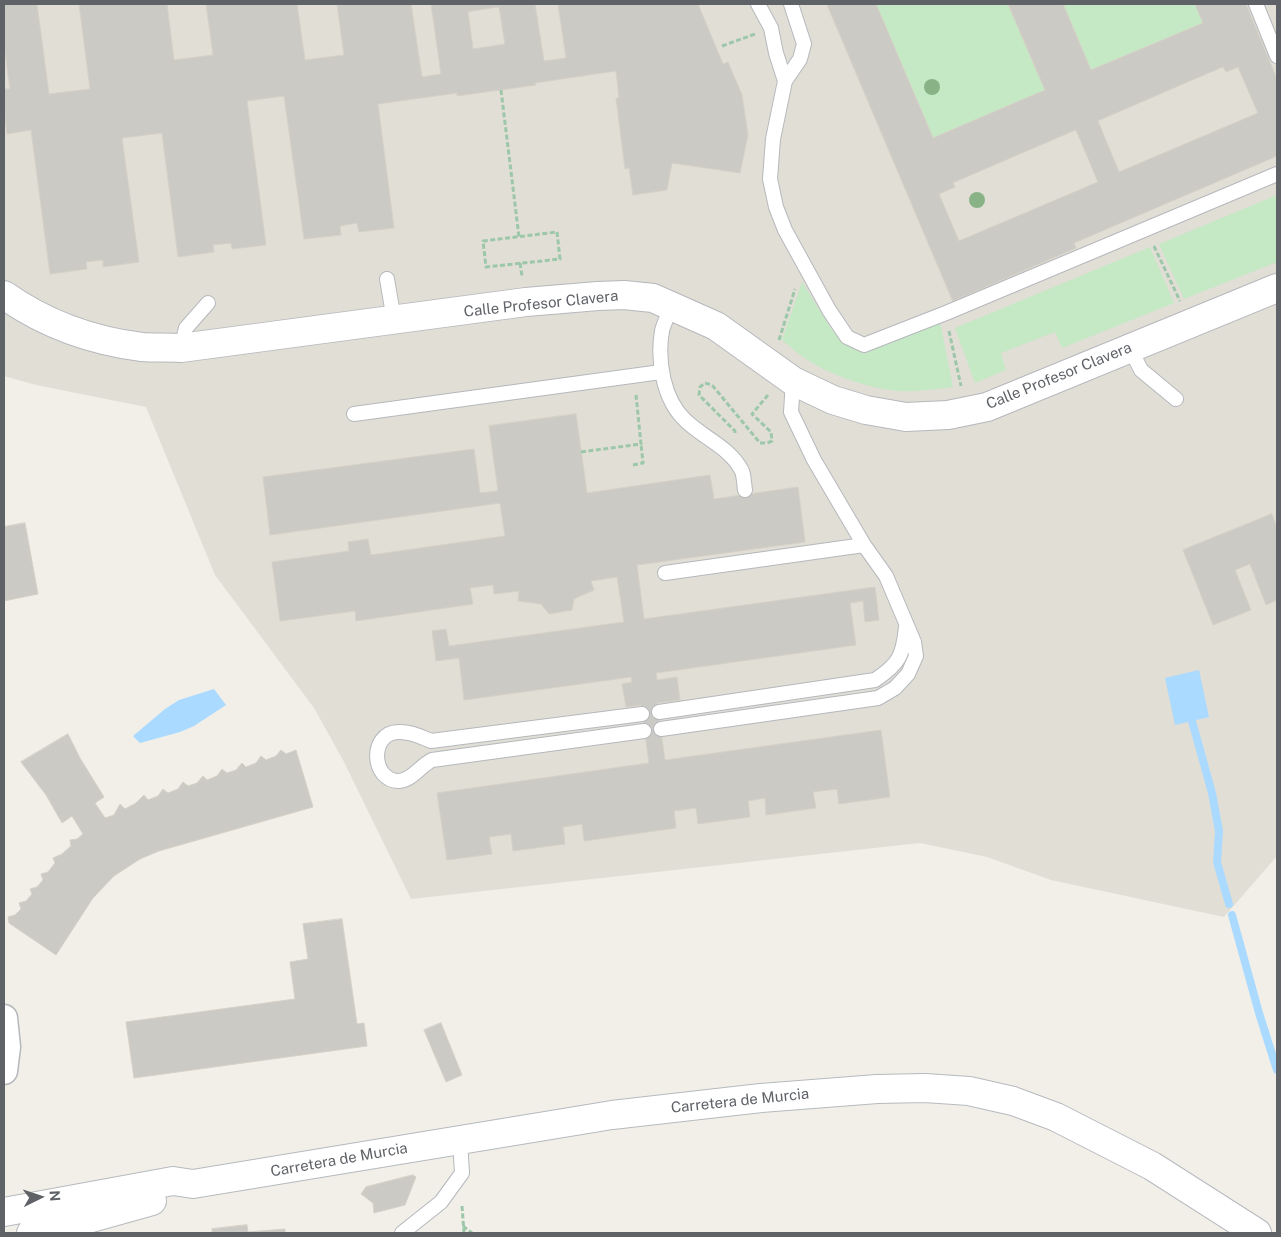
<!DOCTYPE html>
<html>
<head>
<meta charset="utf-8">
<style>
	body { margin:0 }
	#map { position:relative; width:1281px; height:1237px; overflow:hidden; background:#f1efe8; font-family:"Public Sans",sans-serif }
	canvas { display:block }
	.frame { position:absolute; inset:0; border:5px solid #5f6368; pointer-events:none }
	.north { position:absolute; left:15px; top:1172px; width:50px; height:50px; -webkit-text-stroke:4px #fff; paint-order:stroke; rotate:86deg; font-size:14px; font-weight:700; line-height:20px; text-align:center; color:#5f6368 }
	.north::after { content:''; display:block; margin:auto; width:18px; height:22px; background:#5f6368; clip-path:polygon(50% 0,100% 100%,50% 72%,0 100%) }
</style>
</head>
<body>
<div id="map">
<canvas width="1281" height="1237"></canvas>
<div class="frame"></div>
<div class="north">N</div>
</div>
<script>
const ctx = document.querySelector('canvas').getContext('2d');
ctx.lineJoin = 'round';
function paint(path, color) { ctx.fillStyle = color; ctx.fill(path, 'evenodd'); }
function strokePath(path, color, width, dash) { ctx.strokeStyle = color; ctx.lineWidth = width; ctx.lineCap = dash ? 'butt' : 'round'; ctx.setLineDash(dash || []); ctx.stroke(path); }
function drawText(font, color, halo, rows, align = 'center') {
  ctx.font = font + ' "Public Sans",sans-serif'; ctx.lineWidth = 4.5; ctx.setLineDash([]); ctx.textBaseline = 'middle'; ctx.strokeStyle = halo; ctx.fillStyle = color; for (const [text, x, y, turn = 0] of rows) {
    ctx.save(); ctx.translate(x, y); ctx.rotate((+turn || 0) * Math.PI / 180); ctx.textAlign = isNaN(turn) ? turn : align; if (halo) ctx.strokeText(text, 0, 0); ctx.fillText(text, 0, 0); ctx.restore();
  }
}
const education = new Path2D(`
	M4,4H1277V856L1224,917L1051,880L987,857L920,843L411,899L344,762L314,708L215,575L146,407L36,385L4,376Z`);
const green = new Path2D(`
	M876,4H1008L1045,90L933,138Z
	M1063,4H1195L1203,23L1091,70Z
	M1277,195V262L1184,299L1159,244Z
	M1150,247L1174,303L1062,348L1055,332L1001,353L1006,370L975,383L955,328Z
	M802,282L832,330L846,343L940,322L953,387C935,389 917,392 899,391C871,389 833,376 809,361C799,355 791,347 782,340Z`);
const water = new Path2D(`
	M1199,670L1209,717L1175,725L1165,678Z
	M214,689L226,705L194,726L180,732L140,743L133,736L165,709L179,700Z`);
const stream = new Path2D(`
	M1192,721L1212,793L1219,831L1217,862L1229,904
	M1232,915L1259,1013L1277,1070`);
const building = new Path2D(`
	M4,4H37L49,94L90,89L79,4H167L174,60L213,55L206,4H297L305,60L344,55L337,4H411L422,77L441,74L431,4H535L544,61L566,58L558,4H698L723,64L728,62L742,95L748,135L740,173L672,163L667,190L633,195L629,168L625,169L616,98H619L616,71L535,83L536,85L457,96V93L378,104L394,228L359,232L357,223L340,226L341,235L304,239L284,96L247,101L266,245L232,249L231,243L213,245L214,252L178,257L162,133L122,138L139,262L103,267V260L86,262L87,269L50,274L31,130L7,134L4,108V89H10L4,45ZM499,7L505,44L473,49L468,12Z
	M827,4H876L933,138L1045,90L1008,4H1063L1091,70L1203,23L1195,4H1246L1277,79V156L1074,243L1076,248L953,301ZM1223,67L1226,72L1238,67L1258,113L1119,172L1098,121ZM1076,130L1098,182L959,241L939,194L955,187L953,183Z
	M576,414L587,493L710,475L714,499L798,487L805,542L637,565L644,619L875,587L879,620L865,622L863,601L850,603L856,645L656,673L657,680L677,677L680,700L657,703L665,760L881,730L890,797L839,804L837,789L813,792L816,808L766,815L765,798L748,801L750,817L698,824L696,808L674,811L676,828L584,841L582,824L563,827L565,844L513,851L511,834L489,837L492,854L447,860L437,793L649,763L641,705L626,707L622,684L632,682L631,677L464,700L459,658L436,661L432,631L446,629L449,646L624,622L617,577L591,581L594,590L574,599L572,610L549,614L541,604L518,601L519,591L494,594L493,585L470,588L473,604L356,621L355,611L280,621L272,562L349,551L348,542L368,539L371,555L505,536L500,503L270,535L263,477L474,449L480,493L498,491L489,426Z
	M1272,514L1277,528V600L1266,605L1250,564L1235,570L1251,610L1213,625L1183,550Z
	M25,523L38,594L4,601V527Z
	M68,734L80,758L104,797L95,803L105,818L114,815L120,804L125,809L136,803L144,795L148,800L158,796L163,789L168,793L178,789L183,782L188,786L197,783L203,776L207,780L217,776L222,769L227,773L236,770L242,763L246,767L256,763L261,756L266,760L276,756L281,750L286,754L296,750L313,807L159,851L140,859L114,876L93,898L56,955L9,923L8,917L15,915L21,909L19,903L26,901L32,894L30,889L37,887L43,880L41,874L48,872L55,863L53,858L62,854L71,846L70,840L77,839L83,834L72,816L62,823L46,795L21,762Z
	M342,919L357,1024L364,1023L367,1046L134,1078L126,1022L295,999L290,962L308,959L303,924Z
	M441,1023L462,1075L446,1082L424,1030Z
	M413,1175L416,1177L405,1205L374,1213L373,1203L361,1194L366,1187Z
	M247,1225L248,1232L285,1229V1233H212V1229Z`);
const path = new Path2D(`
	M722,46L755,34
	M501,90L519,237
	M557,232L560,259L486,267L483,241Z
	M1154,246L1180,301
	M520,263L522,276
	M949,331L961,386
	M779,340L795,289
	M735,433V431L699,395L700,387L705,383L712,385L760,443H767L772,441L771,432L752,414L768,395
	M581,452L641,444L636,395
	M633,465L643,463L641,444
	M462,1206L464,1233
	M463,1226L472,1233`);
const service = new Path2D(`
	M758,4L771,28L776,53L785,81
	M791,4L804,44L800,59L785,81L773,139L770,179L776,207L785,230L829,310L847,337L864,345L946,313L1277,174
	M1256,4L1277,56
	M387,279L394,320
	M672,306C669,314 664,322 662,331C657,360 663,399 685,420C703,438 730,447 742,471C744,476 744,484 745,490
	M181,348L186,328L208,303
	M1130,348L1141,370L1176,399
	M354,414L661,372
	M665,573L864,545
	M659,712L875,680C899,664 903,656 906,627
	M642,714L431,741C421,737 410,731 398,732C369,733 371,781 399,781C412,780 420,766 432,760L644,731
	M661,729L878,698L895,688L908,674L916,656L914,642L886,576L864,545L814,460L791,412L793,381
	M402,1233L441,1202L462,1173L460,1140`);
const minor = new Path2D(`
	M4,1018L7,1047L4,1071`);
const tertiary = new Path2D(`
	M4,295C45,324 93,341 142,347C155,348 168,347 181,348L526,302L598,296L624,295L653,298L716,326L793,381L833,400L866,410L906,417L948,415L987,407L1277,288`);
const secondary = new Path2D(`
	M4,1212L173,1181L193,1184L612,1115L761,1098L877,1089L925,1088L969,1091L1013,1101L1056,1117L1152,1166L1257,1233
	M31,1233L77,1222L152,1201`);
const trees = [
	[932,87],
	[977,200]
];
const streetNames = [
	["Calle Profesor Clavera",541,304,-6],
	["Calle Profesor Clavera",1059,376,-22],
	["Carretera de Murcia",740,1101,-6],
	["Carretera de Murcia",339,1160,-10]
];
paint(education, '#e1ded6');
paint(green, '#c5e8c5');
paint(water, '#aadaff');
strokePath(stream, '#aadaff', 8);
paint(building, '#cccac5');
strokePath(building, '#d6d1c6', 1);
strokePath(service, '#b5b8bc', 16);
strokePath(minor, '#b5b8bc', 29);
strokePath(tertiary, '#b5b8bc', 30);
strokePath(secondary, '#b6babf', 30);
strokePath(path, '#9cc7a9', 3, [5, 2.5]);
strokePath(service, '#fff', 14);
strokePath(minor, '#fff', 26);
strokePath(tertiary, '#fff', 28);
strokePath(secondary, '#fff', 28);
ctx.fillStyle = '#89b387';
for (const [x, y] of trees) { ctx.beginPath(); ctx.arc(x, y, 8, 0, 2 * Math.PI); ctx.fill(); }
drawText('15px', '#5f6368', '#fff', streetNames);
</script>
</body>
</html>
